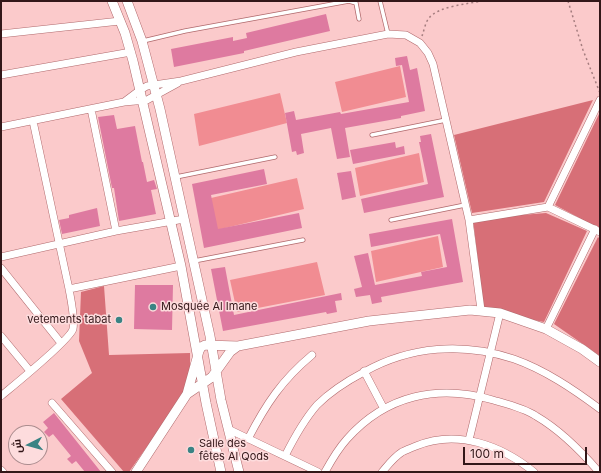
<!DOCTYPE html>
<html>
<head>
<meta charset="utf-8">
<style>
	body { margin:0 }
	#map { position:relative; width:601px; height:473px; overflow:hidden; background:#fbcacb; font-family:Inter,Cairo,sans-serif }
	canvas { display:block }
	.frame { position:absolute; inset:0; border:2px solid #331719; pointer-events:none }
	.north { position:absolute; left:8px; top:425px; width:40px; height:40px; box-sizing:border-box; background:#fddcdd; border:1px solid #ac8d8f; border-radius:50%; rotate:264deg; font-size:11px; font-weight:700; line-height:16px; text-align:center; color:#331719 }
	.north::after { content:''; display:block; margin:auto; width:14px; height:18px; background:#3a8384; clip-path:polygon(50% 0,100% 100%,50% 72%,0 100%) }
	.scale { position:absolute; left:463px; top:447px; width:124px; height:18px; box-sizing:border-box; border:2px solid #331719; border-top:0; padding-left:5px; font-size:12px; line-height:14px; white-space:nowrap; color:#331719; -webkit-text-stroke:3px #fddcdd; paint-order:stroke }
</style>
</head>
<body>
<div id="map">
<canvas width="601" height="473"></canvas>
<div class="frame"></div>
<div class="north">ش</div>
<div class="scale">100 m</div>
</div>
<script>
const ctx = document.querySelector('canvas').getContext('2d');
ctx.lineJoin = 'round';
function paint(path, color) { ctx.fillStyle = color; ctx.fill(path, 'evenodd'); }
function strokePath(path, color, width, dash) { ctx.strokeStyle = color; ctx.lineWidth = width; ctx.lineCap = dash ? 'butt' : 'round'; ctx.setLineDash(dash || []); ctx.stroke(path); }
function drawText(font, color, halo, rows, align = 'center') {
  ctx.font = font + ' Inter,sans-serif'; ctx.lineWidth = 3; ctx.setLineDash([]); ctx.textBaseline = 'middle'; ctx.strokeStyle = halo; ctx.fillStyle = color; for (const [text, x, y, turn = 0] of rows) {
    ctx.save(); ctx.translate(x, y); ctx.rotate((+turn || 0) * Math.PI / 180); ctx.textAlign = isNaN(turn) ? turn : align; if (halo) ctx.strokeText(text, 0, 0); ctx.fillText(text, 0, 0); ctx.restore();
  }
}
const green = new Path2D(`
	M400,66L406,97L342,112L335,82Z
	M280,93L287,123L199,146L194,114Z
	M419,153L424,182L360,196L355,168Z
	M297,178L304,209L217,230L211,198Z
	M438,236L443,267L376,282L371,251Z
	M317,262L325,295L237,312L230,280Z`);
const forest = new Path2D(`
	M593,100L544,202L472,213L454,135Z
	M600,112V229L555,205Z
	M546,213L587,231L544,322L484,311L473,219Z
	M598,237L600,239V356L554,324Z
	M104,286L109,355L190,353V386L129,472H124L61,399L92,373L79,341L81,292Z`);
const building = new Path2D(`
	M326,14L330,31L244,51V53L174,67L171,49L233,37V41L247,38L246,33Z
	M407,56L410,70L417,68L425,111L401,116V118L345,128L350,157L337,159L331,128L301,134L304,153L297,155L296,151L292,152L285,113L294,111L296,120L340,112L341,114L409,102L402,65L396,66L395,58Z
	M114,115L117,129L135,126L142,162H143L147,182L154,180L157,189L151,190L156,214L119,221L114,188H112L98,117Z
	M431,134L444,197L364,213L361,199L428,184L419,142H421L420,136Z
	M395,142L396,148L404,146L405,154L353,164L350,150Z
	M264,169L267,184L211,195L218,229L299,213L302,228L204,248L192,184Z
	M351,171L356,197L342,200L337,173Z
	M97,208L100,226L62,234L59,220L69,218V215Z
	M452,219L463,282L381,297L382,302L372,304L370,295L356,297L354,289L362,287L354,256L368,253L375,285L422,276L421,272L447,267L440,234L371,247L369,234Z
	M225,267L234,315L341,293L342,300L335,301L337,312L327,314L326,312L223,331L211,269Z
	M135,285H173L172,330L134,329Z
	M54,413L101,472H85L76,461L72,464L67,459L71,456L53,434L49,437L44,432L48,428L43,422Z`);
const path = new Path2D(`
	M568,1L583,50L600,93
	M422,36C424,31 425,23 429,18C439,6 467,4 482,1`);
const lane = new Path2D(`
	M380,1L388,34
	M143,41L185,31L349,1L356,3L359,19
	M372,135L446,120
	M176,177L275,157
	M391,220L465,205
	M194,261L303,240`);
const street = new Path2D(`
	M1,34L120,21
	M1,75L131,52
	M124,102L140,90L147,86L181,81L296,52L388,34L406,35L420,43L428,53L433,64L469,220L481,310
	M91,109L116,231
	M1,127L124,102L147,100L178,83
	M548,207L600,100
	M469,220L548,207L600,232
	M1,257L116,231L184,219
	M1,268L61,343
	M69,289L181,266
	M546,329L595,229
	M1,336L30,371
	M364,371L384,409
	M1,396C13,386 70,340 73,329C75,318 71,300 69,289L33,121
	M52,403L112,472
	M228,429L318,472
	M248,439C266,404 282,380 312,355
	M469,440L500,313
	M285,456C294,438 304,420 317,405C331,391 347,381 364,372C410,346 463,342 514,359C545,370 573,389 600,409
	M1,470L3,472
	M325,472C331,461 338,449 347,439C386,395 438,384 493,400C507,404 524,408 536,416C560,430 581,451 599,472
	M382,472C388,465 394,457 402,452C406,450 411,448 416,446C457,429 501,445 534,472`);
const secondary = new Path2D(`
	M112,1L125,33L133,61L181,266L206,403L221,472
	M127,1L142,41L160,109L210,336L221,400L239,472
	M187,394L212,377L230,352L238,346
	M136,472L187,394L199,351L201,347L205,345L238,346L369,321L470,310L500,313L546,329L582,349L600,362`);
const markers = [
	[153,307,4,"#3a8384"],
	[119,320,4,"#3a8384"],
	[191,450,4,"#3a8384"]
];
const poiNames = [
	["Mosquée Al Imane",161,307],
	["vetements tabat",111,320,"right"],
	["Salle des",199,444],
	["fêtes Al Qods",199,457]
];
paint(green, '#f18c92');
paint(forest, '#d76f77');
paint(building, '#de7aa0');
strokePath(lane, '#b0696c', 5);
strokePath(street, '#b0696c', 8);
strokePath(secondary, '#b0696c', 10);
strokePath(path, '#a57d7f', 1.5, [2, 3]);
strokePath(lane, '#fff', 3.5);
strokePath(street, '#fff', 7);
strokePath(secondary, '#fff', 9);
for (const [x, y, r, color] of markers) { const dot = new Path2D(); dot.arc(x, y, r, 0, 2 * Math.PI); ctx.fillStyle = color; ctx.fill(dot); strokePath(dot, '#fddcdd', 1.5); }
drawText('11px', '#331719', '#fddcdd', poiNames, 'left');
</script>
</body>
</html>
